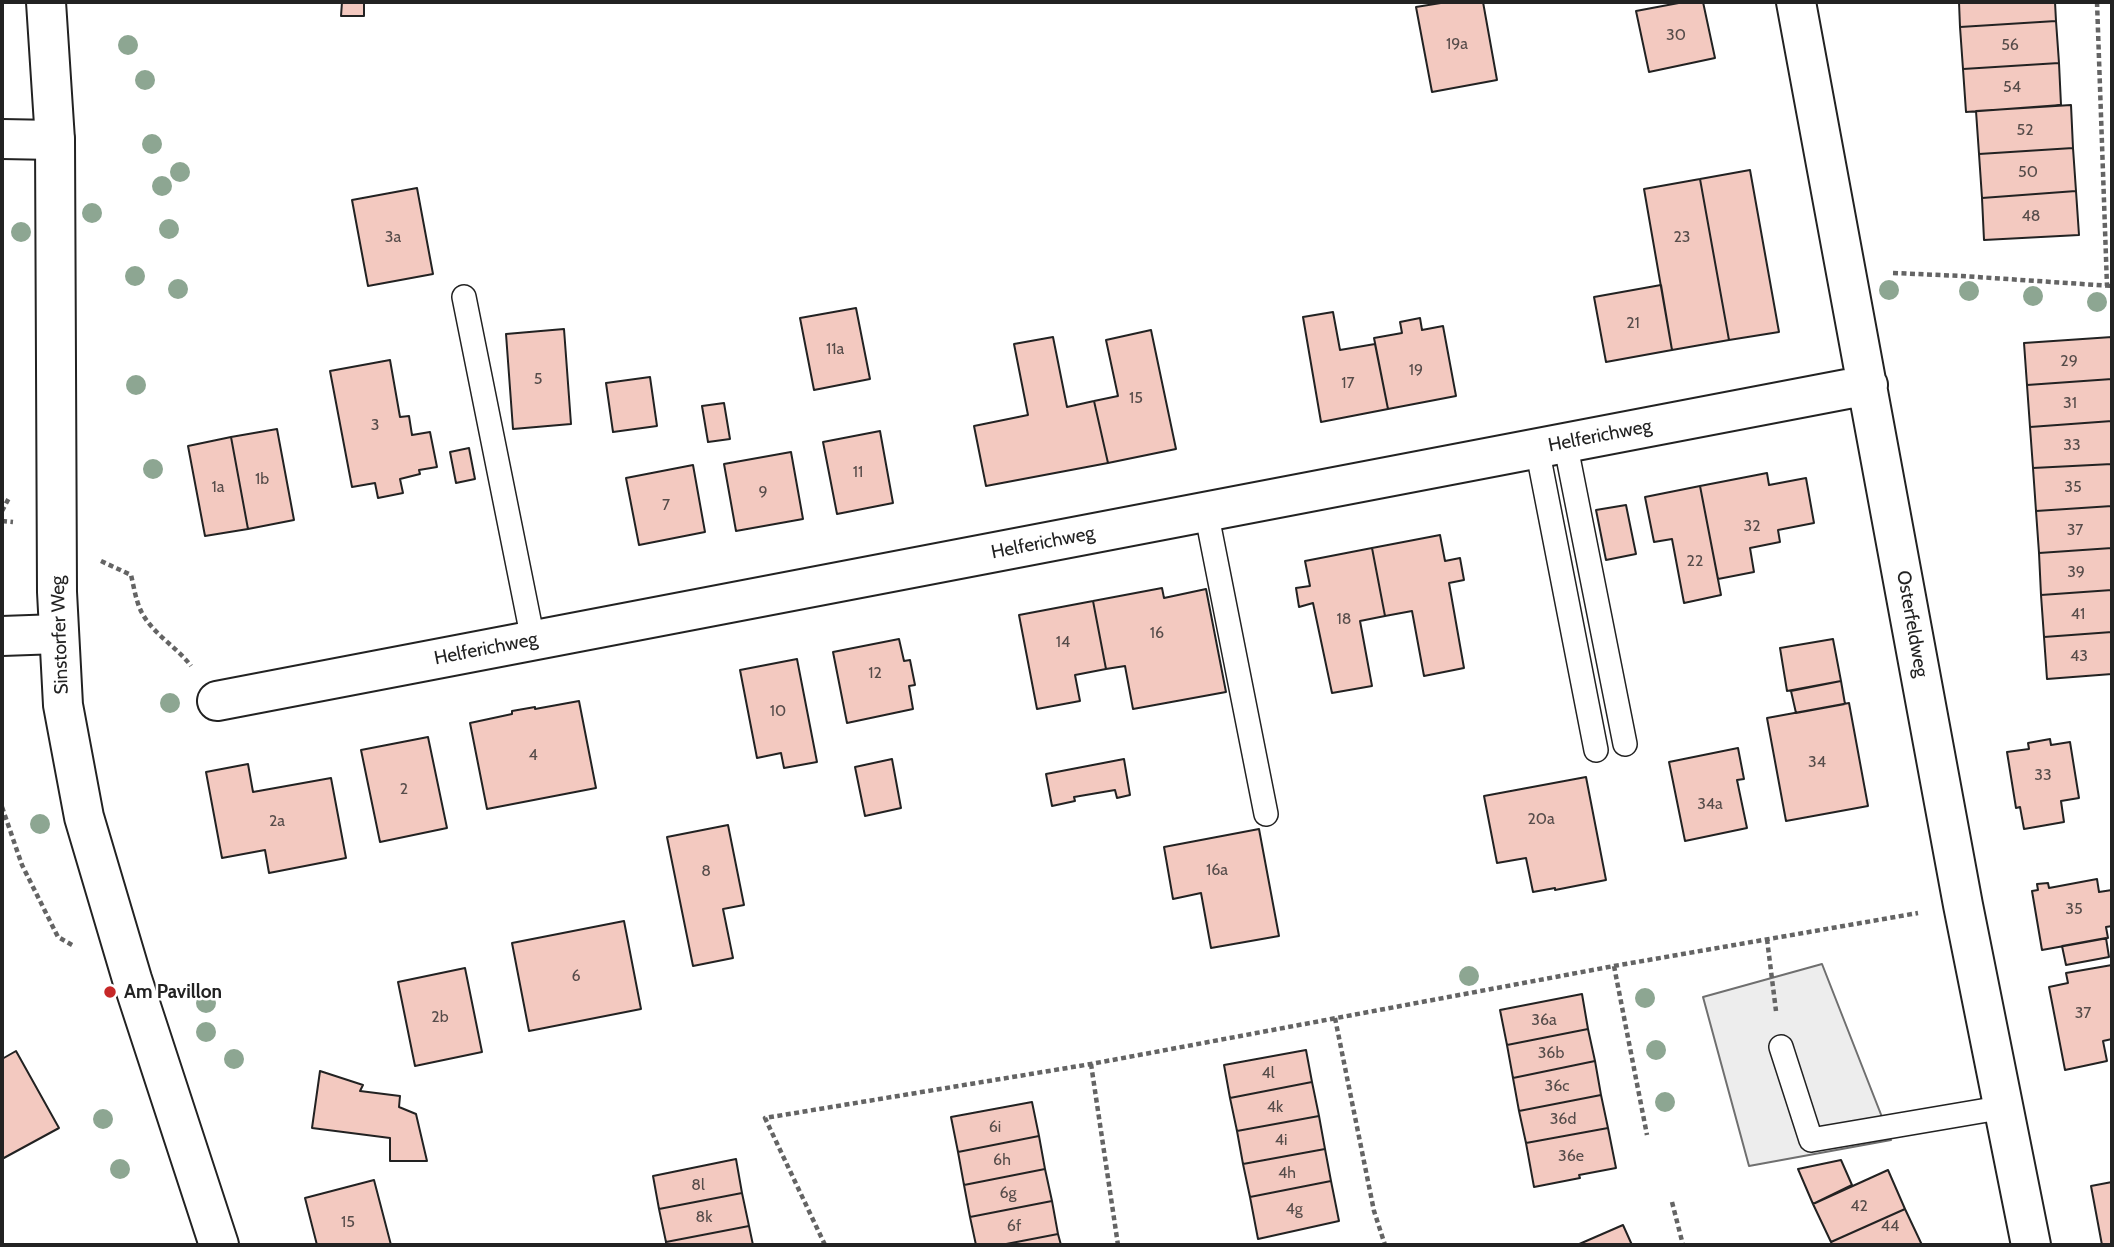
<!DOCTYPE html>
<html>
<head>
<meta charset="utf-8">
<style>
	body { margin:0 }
	#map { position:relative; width:2114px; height:1247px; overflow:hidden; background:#fff; font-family:Cabin,sans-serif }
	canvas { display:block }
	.frame { position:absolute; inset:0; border:4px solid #222; pointer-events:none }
</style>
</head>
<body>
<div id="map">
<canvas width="2114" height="1247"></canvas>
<div class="frame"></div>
</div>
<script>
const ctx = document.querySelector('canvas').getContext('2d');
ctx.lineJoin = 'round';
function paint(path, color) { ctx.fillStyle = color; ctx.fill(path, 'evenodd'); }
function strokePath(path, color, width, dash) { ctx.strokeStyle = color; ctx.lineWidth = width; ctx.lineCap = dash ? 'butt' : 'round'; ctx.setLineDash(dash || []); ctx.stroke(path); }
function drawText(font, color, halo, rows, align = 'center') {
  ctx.font = font + ' Cabin,sans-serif'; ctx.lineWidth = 5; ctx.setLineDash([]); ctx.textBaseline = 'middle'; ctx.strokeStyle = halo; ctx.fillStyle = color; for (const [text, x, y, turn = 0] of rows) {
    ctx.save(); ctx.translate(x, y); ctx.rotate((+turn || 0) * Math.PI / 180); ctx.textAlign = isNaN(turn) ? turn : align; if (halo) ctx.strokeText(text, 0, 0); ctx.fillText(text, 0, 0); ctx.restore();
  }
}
const parking = new Path2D(`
	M1822,964L1891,1140L1749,1166L1703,997Z`);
const building = new Path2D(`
	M342,2H364V16H341Z
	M1447,2H1483L1497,80L1432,92L1416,7Z
	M1684,2H1703L1715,58L1649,72L1636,11Z
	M1959,2H2055L2056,21L1960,27Z
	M2056,21L2059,63L1963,69L1960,27Z
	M2059,63L2061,105L1966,112L1963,69Z
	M2071,105L2073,148L1979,154L1976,111Z
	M2073,148L2076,191L1982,198L1979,154Z
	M1750,170L1779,332L1729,340L1700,179Z
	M1700,179L1729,340L1672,350L1644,189Z
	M417,188L433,274L368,286L352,200Z
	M2076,191L2079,235L1984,240L1982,198Z
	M1661,285L1672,350L1606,362L1594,297Z
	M856,308L870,379L814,390L800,318Z
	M1333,312L1340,350L1375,344L1388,409L1321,422L1303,317Z
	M1420,318L1422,330L1443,326L1456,396L1388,409L1374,338L1402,333L1400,322Z
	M564,329L571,424L513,429L506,334Z
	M1151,330L1176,449L1108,463L1094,401L1118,396L1106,340Z
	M1053,337L1067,407L1094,401L1108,463L986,486L974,426L1028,415L1014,344Z
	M2112,337V379L2027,385L2024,343Z
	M390,360L400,417L409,416L412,435L430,432L437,467L419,470L420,474L400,479L403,493L378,498L375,483L352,487L330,371Z
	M650,377L657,426L613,432L606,383Z
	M2112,379V421L2030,427L2027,385Z
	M724,403L730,439L708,442L702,406Z
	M2112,421V464L2033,468L2030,427Z
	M277,429L294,520L248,529L231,437Z
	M880,431L893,503L837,514L823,442Z
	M231,437L248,529L205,536L188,446Z
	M469,448L475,479L456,483L450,452Z
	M791,452L803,519L736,531L724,464Z
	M2112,464V506L2036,511L2033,468Z
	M693,465L705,532L639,545L626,478Z
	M1767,473L1769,485L1806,478L1814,523L1778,530L1780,542L1750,548L1754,572L1718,579L1700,486Z
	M1700,486L1721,595L1684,603L1672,539L1654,542L1645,497Z
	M1626,505L1636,554L1606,560L1596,510Z
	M2112,506V548L2039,553L2036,511Z
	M1440,535L1445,561L1460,558L1464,580L1449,583L1464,668L1424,676L1412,611L1385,616L1372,548Z
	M1372,548L1385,616L1360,621L1372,686L1332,693L1313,603L1299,607L1296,588L1310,586L1305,561Z
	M2112,548V590L2041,595L2039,553Z
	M1162,588L1164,598L1206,589L1226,692L1133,709L1125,666L1106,669L1093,601Z
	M2112,590V632L2044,637L2041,595Z
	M1093,601L1106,669L1075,675L1080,701L1037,709L1019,615Z
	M2112,632V674L2047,679L2044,637Z
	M899,639L904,661L910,660L915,685L909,686L913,709L847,723L833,652Z
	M1833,639L1841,681L1787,691L1780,648Z
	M797,659L817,762L784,768L781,753L757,758L740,670Z
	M1841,681L1845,704L1796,713L1791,691Z
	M579,701L596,788L487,809L470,723L512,714V711L535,707V709Z
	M1849,703L1868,806L1786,821L1767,718Z
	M428,737L447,828L380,842L361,750Z
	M2050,739L2051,745L2070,742L2079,798L2061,801L2064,822L2024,829L2020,807L2016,808L2007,752L2029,749L2028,743Z
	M1738,748L1744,779L1737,780L1747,828L1685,841L1669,762Z
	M892,759L901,808L865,816L855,767Z
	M1124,759L1130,795L1117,798L1115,790L1074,797L1075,801L1052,806L1046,774Z
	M248,764L253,792L331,778L346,858L269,873L265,850L222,858L206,772Z
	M1586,777L1606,880L1555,890V888L1533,892L1526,858L1497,863L1484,796Z
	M728,825L744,905L723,909L733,958L693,966L667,837Z
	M1259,829L1279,936L1211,948L1201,893L1173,899L1164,847Z
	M2097,879L2099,892L2112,890V926L2106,927L2108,938L2042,950L2032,891L2038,890L2037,884L2048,883L2049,888Z
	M624,921L641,1009L529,1031L512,943Z
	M2106,938L2109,957L2066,965L2062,946Z
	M2112,965V1039L2103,1041L2107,1061L2065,1070L2049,987L2068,983L2066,973Z
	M465,968L482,1052L415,1066L398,982Z
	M1582,994L1588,1029L1507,1045L1500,1010Z
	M1588,1029L1595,1061L1513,1078L1507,1045Z
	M1306,1050L1312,1082L1230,1098L1224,1065Z
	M16,1051L59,1128L2,1159V1059Z
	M1595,1061L1601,1095L1519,1111L1513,1078Z
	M320,1071L363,1085L360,1091L400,1096L399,1107L416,1114L427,1161H390V1138L312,1128Z
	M1312,1082L1319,1116L1237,1131L1230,1098Z
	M1601,1095L1608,1128L1526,1143L1519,1111Z
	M1032,1102L1039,1136L958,1152L951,1117Z
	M1319,1116L1325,1149L1243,1164L1237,1131Z
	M1608,1128L1616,1168L1579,1175L1580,1178L1534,1187L1526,1143Z
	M1039,1136L1045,1169L964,1185L958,1152Z
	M1325,1149L1331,1181L1250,1197L1243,1164Z
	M736,1159L742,1193L659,1209L653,1176Z
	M1841,1160L1852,1185L1813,1204L1798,1169Z
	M1045,1169L1052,1201L970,1217L964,1185Z
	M1888,1170L1905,1209L1831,1242L1813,1204Z
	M374,1180L391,1245H317L305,1198Z
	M1331,1181L1339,1221L1258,1239L1250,1197Z
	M2112,1182V1245H2102L2091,1186Z
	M742,1193L749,1226L666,1242L659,1209Z
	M1052,1201L1058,1234L1001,1245H976L970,1217Z
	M1905,1209L1922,1245H1832L1831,1242Z
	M1623,1225L1632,1245H1577Z
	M749,1226L753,1245H666V1242Z
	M1058,1234L1061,1245H1001Z`);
const path = new Path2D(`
	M2097,2L2107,286
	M1893,273L1962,276L2112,286
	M2,511L10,496
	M2,521L13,522
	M101,561L131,575C134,587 136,602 142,613C154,635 177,647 191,666
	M2,807L22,865L58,937L74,946
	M1767,939L1776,1011
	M1614,966L1647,1135
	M1335,1018L1374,1211L1385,1245
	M1091,1064L1118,1245
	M1672,1202L1683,1245
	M825,1245L765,1118L1091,1064L1614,966L1918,913`);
const service = new Path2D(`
	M464,297L533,640
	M1565,442L1625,744
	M1537,448L1596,750
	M1206,511L1266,814
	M1781,1047L1811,1140L2005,1107`);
const minor = new Path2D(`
	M1796,2L1963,905L2031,1245
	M2,139L55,140
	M2,636L58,634
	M217,701L1868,385`);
const tertiary = new Path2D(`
	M46,2L55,140L57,592L63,705L84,817L132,979L219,1245`);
const trees = [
	[128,45],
	[145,80],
	[152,144],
	[180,172],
	[162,186],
	[92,213],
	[169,229],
	[21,232],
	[135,276],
	[178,289],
	[1889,290],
	[1969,291],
	[2033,296],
	[2097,302],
	[136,385],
	[153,469],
	[170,703],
	[40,824],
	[1469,976],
	[1645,998],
	[206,1003],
	[206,1032],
	[1656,1050],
	[234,1059],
	[1665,1102],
	[103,1119],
	[120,1169]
];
const markers = [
	[110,992,7,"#c62828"]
];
const numberNames = [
	["30",1676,35],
	["19a",1457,44],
	["56",2010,45],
	["54",2012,87],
	["52",2025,130],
	["50",2028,172],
	["48",2031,216],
	["3a",393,237],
	["23",1682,237],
	["21",1633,323],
	["11a",835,349],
	["29",2069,361],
	["19",1416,370],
	["5",538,379],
	["17",1348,383],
	["15",1136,398],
	["31",2070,403],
	["3",375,425],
	["33",2072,445],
	["11",858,472],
	["1b",262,479],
	["1a",218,487],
	["35",2073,487],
	["9",763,492],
	["7",666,505],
	["32",1752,526],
	["37",2075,530],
	["22",1695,561],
	["39",2076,572],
	["41",2078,614],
	["18",1344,619],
	["16",1157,633],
	["14",1063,642],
	["43",2079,656],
	["12",875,673],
	["10",778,711],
	["4",533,755],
	["34",1817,762],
	["33",2043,775],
	["2",404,789],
	["34a",1710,804],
	["20a",1541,819],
	["2a",277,821],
	["16a",1217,870],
	["8",706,871],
	["35",2074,909],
	["6",576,976],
	["37",2083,1013],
	["2b",440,1017],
	["36a",1544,1020],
	["36b",1551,1053],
	["4l",1268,1073],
	["36c",1557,1086],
	["4k",1275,1107],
	["36d",1563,1119],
	["6i",995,1127],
	["4i",1281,1140],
	["36e",1571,1156],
	["6h",1002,1160],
	["4h",1287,1173],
	["8l",698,1185],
	["6g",1008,1193],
	["42",1859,1206],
	["4g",1294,1209],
	["8k",704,1217],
	["15",348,1222],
	["6f",1014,1226],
	["44",1890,1226]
];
const streetNames = [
	["Helferichweg",1600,436,-11],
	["Helferichweg",1043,543,-11],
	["Osterfeldweg",1912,624,80],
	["Sinstorfer Weg",60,635,-92],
	["Helferichweg",486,649,-11]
];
const poiNames = [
	["Am Pavillon",124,992]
];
paint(parking, '#ededed');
strokePath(parking, '#6f6f6f', 2);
paint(building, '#f3c9c0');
strokePath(building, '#222', 2);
strokePath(service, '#222', 26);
strokePath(minor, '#222', 42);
strokePath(tertiary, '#222', 42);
strokePath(path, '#646464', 4.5, [5, 3.5]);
strokePath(service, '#fff', 23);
strokePath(minor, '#fff', 38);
strokePath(tertiary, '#fff', 38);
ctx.fillStyle = '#8da692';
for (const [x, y] of trees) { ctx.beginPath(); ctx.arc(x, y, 10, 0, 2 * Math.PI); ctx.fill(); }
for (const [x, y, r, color] of markers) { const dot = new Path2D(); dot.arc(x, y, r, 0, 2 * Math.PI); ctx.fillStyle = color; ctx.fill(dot); strokePath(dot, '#fff', 2.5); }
drawText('16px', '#564c4a', null, numberNames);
drawText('19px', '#222', '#fff', streetNames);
drawText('bold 19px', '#222', '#fff', poiNames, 'left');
</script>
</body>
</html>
